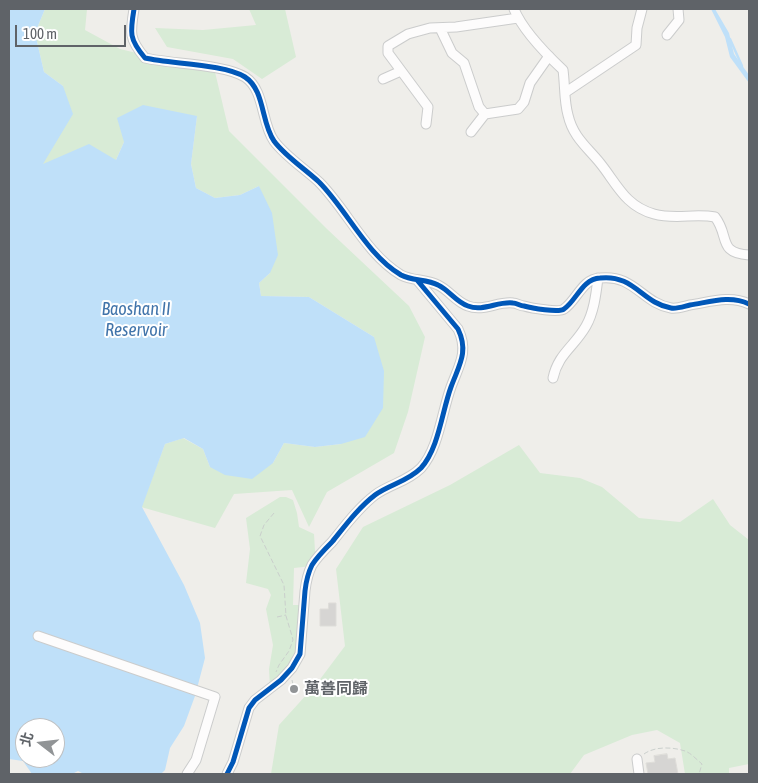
<!DOCTYPE html>
<html>
<head>
<meta charset="utf-8">
<style>
	body { margin:0 }
	#map { position:relative; width:758px; height:783px; overflow:hidden; background:#efeeea; font-family:"Asap Condensed","Noto Sans TC",sans-serif }
	canvas { display:block }
	.frame { position:absolute; inset:0; border:10px solid #5f6368; pointer-events:none }
	.north { position:absolute; left:15px; top:718px; width:50px; height:50px; box-sizing:border-box; background:#fff; border:1px solid #bfc1c3; border-radius:50%; rotate:286deg; font-size:14px; font-weight:700; line-height:20px; text-align:center; color:#5f6368 }
	.north::after { content:''; display:block; margin:auto; width:18px; height:22px; background:#919496; clip-path:polygon(50% 0,100% 100%,50% 72%,0 100%) }
	.scale { position:absolute; left:15px; top:25px; width:111px; height:22px; box-sizing:border-box; border:2px solid #5f6368; border-top:0; padding-left:6px; font-size:15px; line-height:18px; white-space:nowrap; color:#5f6368; -webkit-text-stroke:4px #fff; paint-order:stroke }
</style>
</head>
<body>
<div id="map">
<canvas width="758" height="783"></canvas>
<div class="frame"></div>
<div class="north">北</div>
<div class="scale">100 m</div>
</div>
<script>
const ctx = document.querySelector('canvas').getContext('2d');
ctx.lineJoin = 'round';
function paint(path, color) { ctx.fillStyle = color; ctx.fill(path, 'evenodd'); }
function strokePath(path, color, width, dash) { ctx.strokeStyle = color; ctx.lineWidth = width; ctx.lineCap = dash ? 'butt' : 'round'; ctx.setLineDash(dash || []); ctx.stroke(path); }
function drawText(font, color, halo, rows, align = 'center') {
  ctx.font = font + ' "Asap Condensed","Noto Sans TC",sans-serif'; ctx.lineWidth = 4; ctx.setLineDash([]); ctx.textBaseline = 'middle'; ctx.strokeStyle = halo; ctx.fillStyle = color; for (const [text, x, y, turn = 0] of rows) {
    ctx.save(); ctx.translate(x, y); ctx.rotate((+turn || 0) * Math.PI / 180); ctx.textAlign = isNaN(turn) ? turn : align; if (halo) ctx.strokeText(text, 0, 0); ctx.fillText(text, 0, 0); ctx.restore();
  }
}
const green = new Path2D(`
	M45,9H87L85,30L120,49L215,72L229,131L327,229L409,306L425,337L408,412L394,453L327,492L309,527L292,490L234,494L215,528L141,507L165,444L183,438L203,449L210,467L273,463L284,443L315,447L341,444L374,337L309,297L261,296L259,283L270,273L259,186L240,195L215,198L196,188L191,164L197,116L124,142L116,160L42,165L63,86L44,72L35,33Z
	M249,9H285L296,57L262,79L233,59L167,47L155,28L203,30L256,25Z
	M519,445L540,473L580,478L602,487L639,518L680,522L713,499L730,525L749,540V764L729,768V774H685L680,743L657,730L632,735L584,755L570,774H271L279,725L318,682L345,646L336,569L363,527L450,485Z
	M280,497H286L293,500L297,513L299,527L314,534L315,551L321,555L312,566L294,568L293,605H304L300,654L270,688L269,669L273,645L266,609L271,595L268,589L246,583L250,549L246,518Z`);
const water = new Path2D(`
	M9,9H45L35,33L44,72L63,86L73,114L43,164L89,144L116,160L124,142L117,118L143,105L197,116L191,164L196,188L215,198L240,195L259,186L272,213L278,255L270,273L259,283L261,296L309,297L374,337L384,371L383,408L365,437L341,444L315,447L284,443L273,463L252,479L225,475L210,467L203,449L184,438L165,444L142,507L184,585L200,623L205,658L195,696L184,726L170,748L165,770L161,774H84L78,771L72,774H32L23,761L9,759ZM25,728H55V758H25Z
	M711,9H715L729,33L734,54L749,75V83L730,57L725,37Z`);
const stream = new Path2D(`
	M730,39L742,66`);
const building = new Path2D(`
	M329,603H336V626H320V609H328Z
	M667,754L668,759L675,758L678,774H648L646,763L655,762L654,756Z`);
const path = new Path2D(`
	M274,513L264,525L260,536L284,585L286,616L292,636L293,640L289,651L279,665L276,672
	M277,617L286,615
	M292,680L294,689
	M644,754C655,746 673,747 685,751C691,753 697,760 702,764L699,774`);
const minor = new Path2D(`
	M134,9C130,33 129,39 145,58C171,64 224,64 245,77C265,90 261,123 274,141C285,156 305,169 319,182C347,210 366,254 401,275C412,281 427,279 438,285C449,290 456,302 468,306C483,312 498,301 513,303C517,303 520,306 524,306C531,308 559,313 564,309C577,300 582,279 600,278C634,274 642,303 671,308C677,309 685,306 690,305C710,302 730,295 749,304
	M514,9C523,31 546,54 563,70C565,84 564,101 568,115C573,137 587,147 600,163C617,184 625,206 654,214C676,220 694,213 715,217C730,236 717,253 749,255
	M440,28L452,53L464,63L479,107L485,114L518,109L524,102L530,83L549,56
	M667,35L679,20L678,9
	M383,79L401,71
	M566,92L636,45L637,28L642,9
	M426,124L428,107L388,53V46L408,34L430,28L456,27L518,18
	M471,132L485,114
	M553,378C558,354 574,347 586,326C594,312 596,294 598,278
	M38,636L215,697L196,760L187,774
	M637,759L639,774
	M227,774L233,762L249,708L255,700L281,680L292,668L300,654L305,591C306,582 308,573 312,565C317,557 325,549 332,542C345,526 358,508 375,495C390,484 407,482 421,468C439,448 442,411 451,387C459,365 469,352 458,329L418,281`);
const cycleway = new Path2D(`
	M134,9C130,33 129,39 145,58C171,64 224,64 245,77C265,90 261,123 274,141C285,156 305,169 319,182C347,210 366,254 401,275C412,281 427,279 438,285C449,290 456,302 468,306C483,312 498,301 513,303C517,303 520,306 524,306C531,308 559,313 564,309C577,300 582,279 600,278C634,274 642,303 671,308C677,309 685,306 690,305C710,302 730,295 749,304
	M227,774L233,762L249,708L255,700L281,680L292,668L300,654L305,591C306,582 308,573 312,565C317,557 325,549 332,542C345,526 358,508 375,495C390,484 407,482 421,468C439,448 442,411 451,387C459,365 469,352 458,329L417,280`);
const markers = [
	[294,689,5,"#919496"]
];
const poiNames = [
	["萬善同歸",304,689]
];
const waterNames = [
	["Baoshan II",136,309],
	["Reservoir",136,330]
];
paint(green, '#d8ebd6');
paint(water, '#bfe0f9');
strokePath(stream, '#bfe0f9', 2.5);
paint(building, '#d6d5d3');
strokePath(building, '#deddd9', 1);
strokePath(minor, '#cbcccc', 11);
strokePath(path, '#cacfcc', 1, [5, 2.5]);
strokePath(minor, '#fdfcfc', 9);
strokePath(cycleway, '#0057b8', 5);
for (const [x, y, r, color] of markers) { const dot = new Path2D(); dot.arc(x, y, r, 0, 2 * Math.PI); ctx.fillStyle = color; ctx.fill(dot); strokePath(dot, '#fff', 2); }
drawText('bold 16px', '#5f6368', '#fff', poiNames, 'left');
drawText('italic 18px', '#4174aa', '#fff', waterNames);
</script>
</body>
</html>
